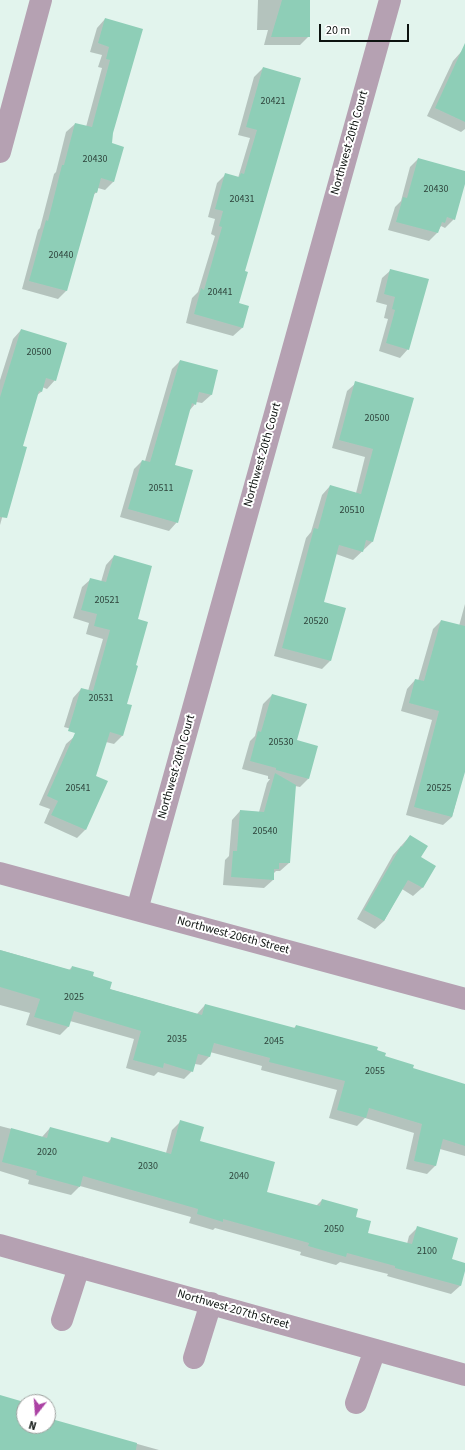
<!DOCTYPE html>
<html>
<head>
<meta charset="utf-8">
<style>
	body { margin:0 }
	#map { position:relative; width:465px; height:1450px; overflow:hidden; background:#e2f4ed; font-family:"Source Sans 3",sans-serif }
	canvas { display:block }
	.north { position:absolute; left:16px; top:1394px; width:40px; height:40px; box-sizing:border-box; background:#fff; border:1px solid #9ea19f; border-radius:50%; rotate:197deg; font-size:11px; font-weight:700; line-height:16px; text-align:center; color:#0d1310 }
	.north::after { content:''; display:block; margin:auto; width:14px; height:18px; background:#ab42a4; clip-path:polygon(50% 0,100% 100%,50% 72%,0 100%) }
	.scale { position:absolute; left:319px; top:24px; width:90px; height:18px; box-sizing:border-box; border:2px solid #0d1310; border-top:0; padding-left:5px; font-size:12px; line-height:14px; white-space:nowrap; color:#0d1310; -webkit-text-stroke:3px #fff; paint-order:stroke }
</style>
</head>
<body>
<div id="map">
<canvas width="465" height="1450"></canvas>
<div class="north">N</div>
<div class="scale">20 m</div>
</div>
<script>
const ctx = document.querySelector('canvas').getContext('2d');
ctx.lineJoin = 'round';
function paint(path, color) { ctx.fillStyle = color; ctx.fill(path, 'evenodd'); }
function strokePath(path, color, width, dash) { ctx.strokeStyle = color; ctx.lineWidth = width; ctx.lineCap = dash ? 'butt' : 'round'; ctx.setLineDash(dash || []); ctx.stroke(path); }
function drawText(font, color, halo, rows, align = 'center') {
  ctx.font = font + ' "Source Sans 3",sans-serif'; ctx.lineWidth = 4; ctx.setLineDash([]); ctx.textBaseline = 'middle'; ctx.strokeStyle = halo; ctx.fillStyle = color; for (const [text, x, y, turn = 0] of rows) {
    ctx.save(); ctx.translate(x, y); ctx.rotate((+turn || 0) * Math.PI / 180); ctx.textAlign = isNaN(turn) ? turn : align; if (halo) ctx.strokeText(text, 0, 0); ctx.fillText(text, 0, 0); ctx.restore();
  }
}
const shadow = new Path2D(`
	M258,0H309V36L300,45H264L268,30H257Z
	M105,19L142,30L112,133L110,144L114,181L105,190L98,188L97,192L93,195L66,291L58,299L22,289L38,230L40,228L54,174L56,172L66,132L75,124L86,127L102,68L98,67L102,55L90,52L97,28Z
	M461,52L465,54V129L461,132L427,116L453,61Z
	M263,68L300,78L243,271L238,304L248,307L242,328L233,336L186,323L192,298L198,292L215,236L211,234L215,219L208,217L217,183L226,174L238,178L250,138L238,135L254,77Z
	M418,159L465,172V180L454,219L445,228L441,226L437,233L429,241L388,230L395,207L401,201L410,167Z
	M391,270L408,349L400,358L379,351L388,319L384,318L387,305L376,302L382,278Z
	M21,330L55,380L47,389L42,387L41,392L36,396L0,525V380L13,339Z
	M180,361L217,371L211,395L202,403L196,402L195,404L189,411L174,466L177,522L169,531L120,517L134,469L142,461H145L172,369Z
	M356,383L413,399L372,542L353,560L336,554L322,602L330,661L322,669L274,656L306,538L311,532L322,495L330,486L356,493L365,457L332,448L347,391Z
	M114,556L136,620L135,666L126,704L130,706L122,736L114,744L106,742L95,777L85,830L77,838L44,823L50,809L39,805L66,744L75,736H98L64,727L73,698L81,689L88,691L103,639L86,634L89,623L73,618L82,587L91,579L101,582L106,565Z
	M465,604V768L452,817L443,825L406,815L432,720L401,711L407,689L415,680L418,681L433,629L441,621L459,626Z
	M272,695L296,741L308,779L300,787L295,786L289,863L280,871H276L273,874V880L264,888L223,885L225,860L229,856L232,820L240,811L259,812L267,783L270,779H268V776L242,769L250,741L255,736L263,704Z
	M410,836L420,858L434,866L422,888L413,896L402,889L384,921L375,929L357,919L393,855Z
	M0,950L69,970L72,967L91,977L109,989L197,1014L205,1005L293,1029L296,1026L376,1051L383,1057L412,1069L465,1085V1156L440,1149L435,1166L427,1174L406,1169L414,1133L365,1118L357,1126L329,1118L337,1090L261,1070L262,1066L210,1052L209,1057L201,1065L195,1064L192,1071L184,1079L158,1072L154,1076L126,1068L134,1039L70,1021L68,1027L60,1035L26,1025L30,1013L0,1005Z
	M181,1121L199,1142L265,1193L316,1206L322,1200L354,1218L366,1234L407,1244L409,1236L418,1227L450,1260L465,1264L460,1286L451,1294L387,1276L388,1274L340,1262L336,1265L300,1255L301,1252L215,1228L213,1230L189,1223L191,1217L80,1186L71,1195L28,1184L29,1180L0,1171V1126L42,1137L50,1128L107,1143L112,1138L166,1153L172,1130Z
	M0,1396L24,1403V1426H48V1419L159,1450H0Z`);
const building = new Path2D(`
	M282,0H310V37H271Z
	M105,18L143,29L113,133L112,143L124,147L114,182L101,178L97,193L95,192L67,291L29,281L46,220L48,221L62,165H64L75,123L92,127L110,60L106,59L109,47L98,43Z
	M465,43V122L435,108Z
	M263,67L301,78L245,271L248,272L239,303L249,306L243,328L194,314L201,288L204,290L222,227L219,226L223,211L215,209L225,173L239,177L241,173L244,174L257,130L246,127Z
	M418,158L465,171V184L455,220L447,217L445,223L442,222L438,233L396,222L403,197L407,198Z
	M390,269L429,279L409,350L386,343L395,310L392,309L395,297L384,294Z
	M21,329L67,343L56,381L46,378L42,392L39,391L23,446L27,447L7,518L0,517V397Z
	M180,360L218,370L212,395L199,392L196,405L192,403L175,465L193,470L178,523L128,509L142,460L150,462Z
	M355,381L414,398L373,542L366,540L363,552L339,545L324,602L346,608L331,661L282,648L314,528L318,529L330,485L361,494L373,449L339,440Z
	M114,555L152,566L138,619L148,622L136,665L138,666L127,704L132,705L123,736L110,732L96,776L108,781L86,830L51,815L58,801L47,796L75,733L68,731L81,688L93,691L110,630L94,626L97,614L81,610L90,578L106,582Z
	M441,620L465,626V772L452,817L414,807L439,711L409,703L415,679L424,681Z
	M272,694L307,704L297,740L318,746L309,779L276,770V768L250,761L258,731L261,732Z
	M275,773L296,785L290,863H279V869H274V880L231,877L233,851H237L240,810L264,812Z
	M410,835L428,846L421,857L436,866L423,888L408,880L384,921L364,910L401,846L402,847Z
	M0,950L71,970L72,966L94,972L93,976L112,982L110,989L202,1015L205,1004L295,1028L296,1025L378,1047L377,1050L386,1053L385,1056L414,1065L413,1068L465,1084V1146L443,1139L436,1166L414,1161L422,1124L369,1108L366,1118L337,1110L345,1081L269,1062L270,1058L214,1043L210,1057L198,1054L193,1072L164,1063L163,1068L133,1060L141,1031L74,1011L69,1027L34,1017L40,999L0,987Z
	M180,1120L204,1127L200,1141L275,1162L267,1192L320,1206L322,1199L358,1209L356,1217L371,1221L368,1233L412,1244L417,1226L458,1238L452,1259L465,1263V1271L461,1286L395,1268V1266L347,1253L346,1257L308,1246L309,1243L223,1219V1222L197,1214L198,1209L83,1176L80,1187L36,1175L37,1171L2,1162L11,1128L47,1138L50,1127L110,1143L111,1137L171,1154Z
	M0,1395L24,1402V1426H48V1418L137,1443L136,1450H0Z`);
const minor = new Path2D(`
	M0,152L41,0
	M0,873L465,999
	M137,910L390,0
	M0,1245L465,1375
	M62,1320L79,1267
	M194,1358L211,1303
	M356,1403L375,1350`);
const numberNames = [
	["20421",273,102],
	["20430",95,160],
	["20430",436,190],
	["20431",242,200],
	["20440",61,256],
	["20441",220,293],
	["20500",39,353],
	["20500",377,419],
	["20511",161,489],
	["20510",352,511],
	["20521",107,601],
	["20520",316,622],
	["20531",101,699],
	["20530",281,743],
	["20541",78,789],
	["20525",439,789],
	["20540",265,832],
	["2025",74,998],
	["2035",177,1040],
	["2045",274,1042],
	["2055",375,1072],
	["2020",47,1153],
	["2030",148,1167],
	["2040",239,1177],
	["2050",334,1230],
	["2100",427,1252]
];
const streetNames = [
	["Northwest 20th Court",350,143,-74],
	["Northwest 20th Court",263,455,-74],
	["Northwest 20th Court",177,767,-74],
	["Northwest 206th Street",233,936,15],
	["Northwest 207th Street",233,1310,16]
];
paint(shadow, '#0003');
paint(building, '#8eceb7');
strokePath(minor, '#b5a1b2', 22);
drawText('10px', '#2d423a', null, numberNames);
drawText('12px', '#0d1310', '#fff', streetNames);
</script>
</body>
</html>
